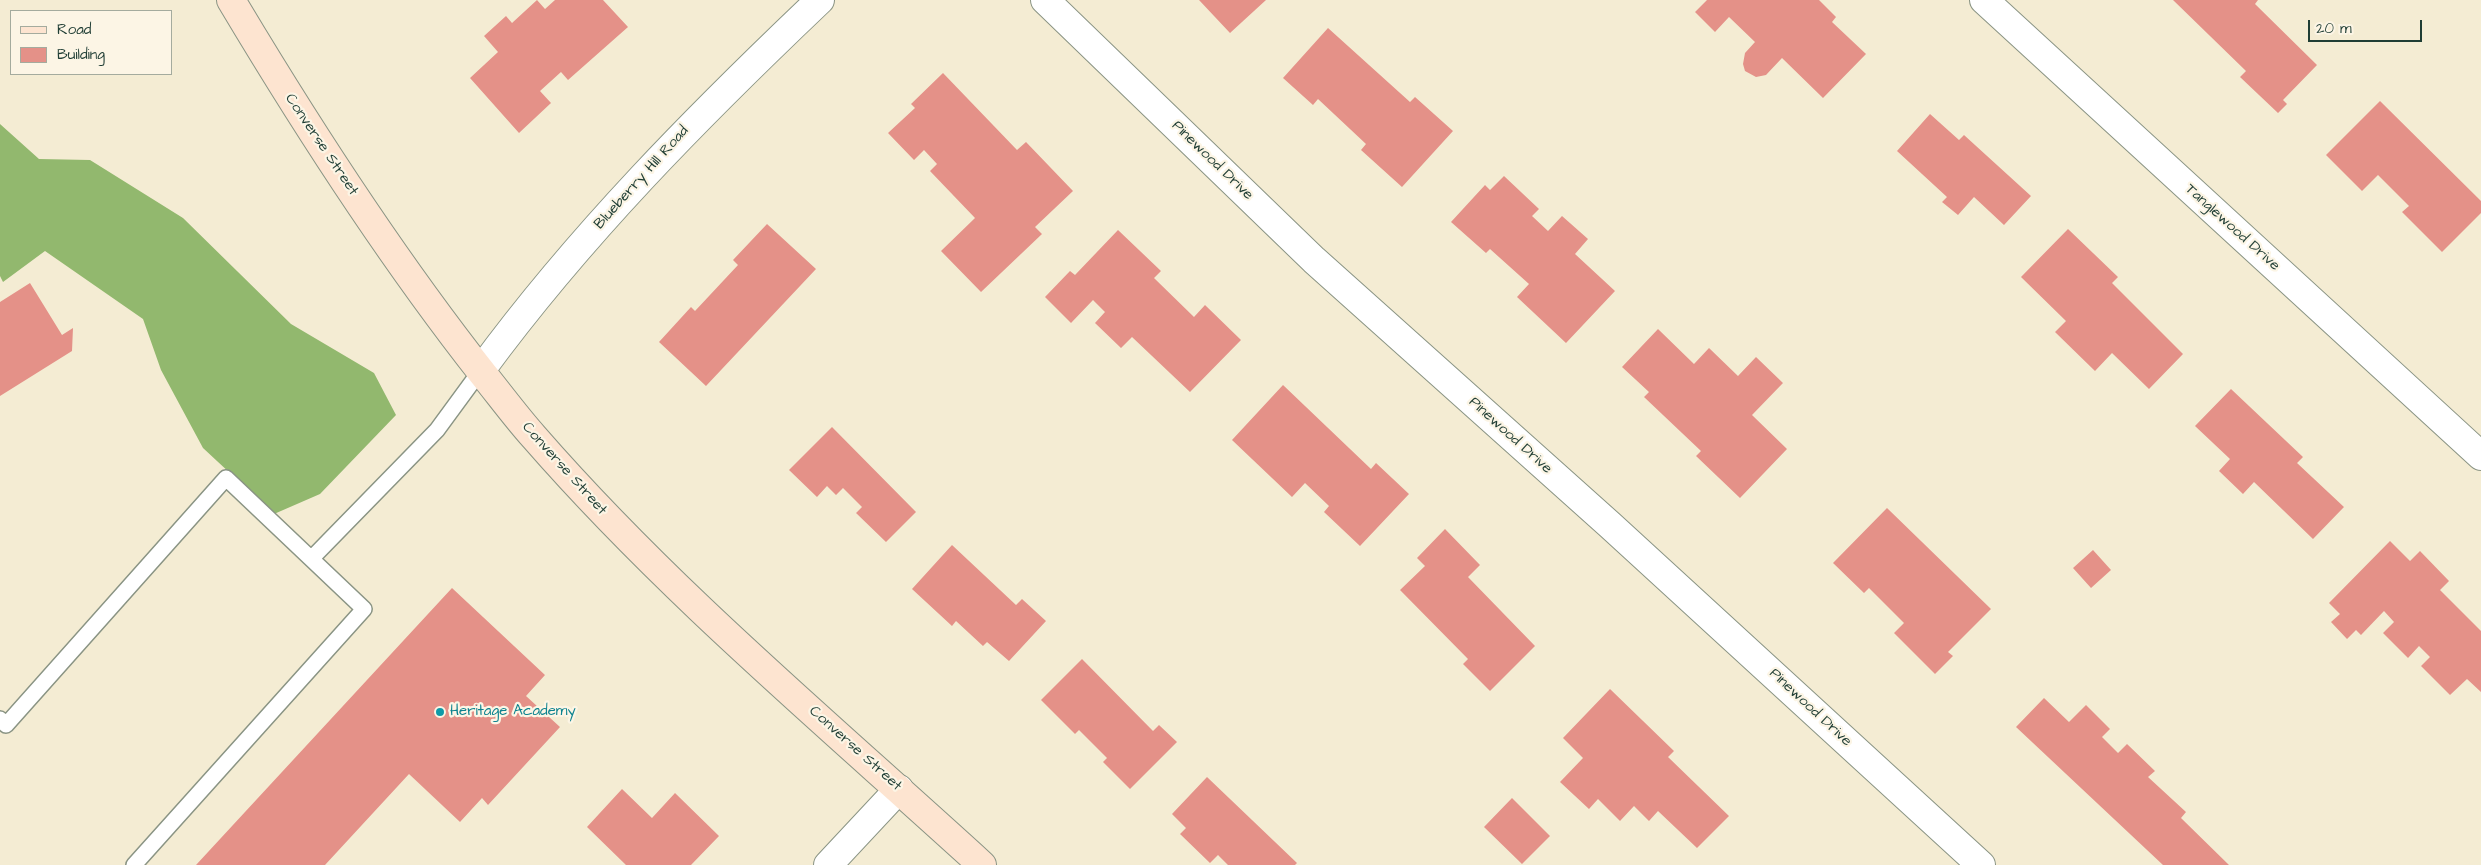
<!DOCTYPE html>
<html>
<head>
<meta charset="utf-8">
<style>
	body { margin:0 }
	#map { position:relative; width:2481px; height:865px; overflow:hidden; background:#f4ecd3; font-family:"Architects Daughter",sans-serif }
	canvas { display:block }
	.legend { position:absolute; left:10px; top:10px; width:162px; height:65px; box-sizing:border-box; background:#fcf5e5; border:1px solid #a4ab9e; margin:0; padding:6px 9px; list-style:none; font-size:15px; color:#1f3d34 }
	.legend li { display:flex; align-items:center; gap:10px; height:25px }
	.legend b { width:25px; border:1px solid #a4ab9e }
	.scale { position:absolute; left:2308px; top:20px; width:114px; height:22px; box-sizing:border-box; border:2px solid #1f3d34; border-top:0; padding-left:6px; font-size:15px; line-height:18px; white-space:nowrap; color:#1f3d34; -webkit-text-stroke:4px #fcf5e5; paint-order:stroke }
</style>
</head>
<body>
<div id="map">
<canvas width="2481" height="865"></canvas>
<ul class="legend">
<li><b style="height:6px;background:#fde4d0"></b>Road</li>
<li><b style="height:14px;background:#e49188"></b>Building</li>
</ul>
<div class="scale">20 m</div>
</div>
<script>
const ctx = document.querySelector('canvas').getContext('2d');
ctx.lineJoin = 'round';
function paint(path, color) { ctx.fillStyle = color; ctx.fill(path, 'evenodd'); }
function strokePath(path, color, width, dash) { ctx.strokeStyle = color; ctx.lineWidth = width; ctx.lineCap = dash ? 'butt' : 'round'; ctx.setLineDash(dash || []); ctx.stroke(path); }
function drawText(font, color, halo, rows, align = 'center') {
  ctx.font = font + ' "Architects Daughter",sans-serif'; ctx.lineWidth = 4.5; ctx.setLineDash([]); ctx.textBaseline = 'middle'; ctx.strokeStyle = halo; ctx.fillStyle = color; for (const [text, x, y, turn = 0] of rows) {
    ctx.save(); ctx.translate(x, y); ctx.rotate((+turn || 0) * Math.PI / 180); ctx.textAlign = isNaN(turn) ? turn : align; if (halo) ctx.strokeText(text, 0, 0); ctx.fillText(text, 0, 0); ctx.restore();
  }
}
const forest = new Path2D(`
	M0,124L39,159L90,160L183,218L291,324L374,373L396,415L320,494L274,514L203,448L161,370L143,319L45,251L3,282L0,276Z`);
const building = new Path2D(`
	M537,0L545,9L555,0H603L628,27L568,80L561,72L540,91L551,103L519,133L470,78L498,52L484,36L506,16L512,23Z
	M1199,0H1266L1230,33Z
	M1707,0H1819L1836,17L1832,22L1866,54L1823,98L1782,58L1766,75L1756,77L1745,71L1743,64L1745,53L1755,42L1729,17L1715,32L1695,12Z
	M2173,0H2258L2255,4L2317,65L2283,100L2287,104L2278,113L2240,77L2246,71Z
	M1328,28L1410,102L1415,97L1453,131L1402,187L1361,150L1366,144L1318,99L1313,105L1283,78Z
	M943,73L1017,150L1026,142L1073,191L1035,227L1042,234L981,292L941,251L975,218L930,171L937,164L924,150L914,160L888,133L915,108L911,104Z
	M2380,101L2481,201V213L2442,252L2402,212L2409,206L2378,175L2362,191L2326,155Z
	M1930,114L1959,140L1964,135L2031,196L2004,225L1974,197L1958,215L1942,202L1947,197L1897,151Z
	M1504,176L1539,209L1532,216L1548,231L1562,216L1588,239L1575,254L1615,291L1566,343L1517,297L1529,284L1490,249L1486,253L1451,222L1485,185L1490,190Z
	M767,224L816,269L706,386L659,342L691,307L695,311L738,265L733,260Z
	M2068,229L2118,277L2112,283L2183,354L2149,389L2112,353L2095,371L2055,332L2066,321L2021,277Z
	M1118,230L1161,271L1154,278L1194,317L1205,305L1241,340L1190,392L1132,337L1121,348L1095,323L1105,312L1093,300L1071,323L1045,297L1070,271L1075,275Z
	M30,283L62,335L73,328L72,351L0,396V302Z
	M1658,329L1694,364L1709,348L1738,376L1756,357L1783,383L1752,415L1787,449L1740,498L1696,456L1701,451L1644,397L1649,392L1622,367Z
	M1283,385L1371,469L1376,463L1409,494L1360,546L1324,512L1329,506L1305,483L1292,497L1232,440Z
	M2231,389L2303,457L2297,463L2344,507L2313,539L2254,482L2243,494L2219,471L2230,459L2195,426Z
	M832,427L916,512L886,542L856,513L862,507L843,488L836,495L827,486L817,497L789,470Z
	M1887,508L1991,609L1948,652L1953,656L1935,674L1894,633L1904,623L1869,588L1864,593L1833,563Z
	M1445,529L1480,565L1468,577L1535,646L1490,691L1463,664L1468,659L1400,590L1425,566L1417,558Z
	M2390,541L2410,561L2420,551L2449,581L2440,590L2481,631V692L2467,679L2450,695L2421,666L2430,657L2419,646L2408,658L2383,633L2394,622L2384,611L2361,635L2356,630L2347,639L2331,622L2340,614L2329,603Z
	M952,545L1016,605L1022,599L1046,621L1009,661L987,642L983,646L956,621L952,626L912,589Z
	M2093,550L2111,570L2091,588L2073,568Z
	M452,588L545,675L526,696L560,727L488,805L482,798L460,822L409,774L325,865H196Z
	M1082,659L1153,731L1159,725L1177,742L1130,789L1103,762L1107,758L1079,730L1075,734L1041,700Z
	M1610,689L1674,751L1668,757L1729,816L1697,848L1658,811L1649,821L1634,806L1620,821L1598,799L1589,809L1560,782L1583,758L1563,738Z
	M2044,698L2069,722L2086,705L2110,729L2102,737L2118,753L2127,744L2155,771L2148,777L2186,812L2181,818L2229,865H2163L2016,727Z
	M1207,777L1297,863L1295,865H1228L1218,855L1210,863L1180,834L1186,828L1172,814Z
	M622,789L652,818L675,793L719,836L691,865H626L587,827Z
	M1512,798L1550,836L1522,864L1484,827Z`);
const service = new Path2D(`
	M312,558L437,430L481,370
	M0,719L6,725L226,478L364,609L134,865`);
const minor = new Path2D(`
	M1045,0L1314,260L1610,525L1981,865
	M1984,0L2481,456
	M481,370C580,235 698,116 820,0
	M828,865L899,789`);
const secondary = new Path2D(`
	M231,0C308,129 390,256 483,374C500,395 516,417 534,437C669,592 830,726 982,865`);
const markers = [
	[440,712,5,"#0f9aa8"]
];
const streetNames = [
	["Converse Street",321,145,56],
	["Pinewood Drive",1212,161,44],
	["Blueberry Hill Road",642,178,-48],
	["Tanglewood Drive",2232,228,42],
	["Pinewood Drive",1510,436,42],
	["Converse Street",564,469,48],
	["Pinewood Drive",1810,708,43],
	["Converse Street",855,749,42]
];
const cultureNames = [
	["Heritage Academy",450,712]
];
paint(forest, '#92b86e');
paint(building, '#e49188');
strokePath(service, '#8a9484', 18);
strokePath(minor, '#8a9484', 30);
strokePath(secondary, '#8a9484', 30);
strokePath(service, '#fff', 15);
strokePath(minor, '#fff', 28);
strokePath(secondary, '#fde4d0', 28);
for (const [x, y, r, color] of markers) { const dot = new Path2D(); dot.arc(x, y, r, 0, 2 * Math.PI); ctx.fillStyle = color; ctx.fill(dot); strokePath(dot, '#fcf5e5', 2); }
drawText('15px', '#1f3d34', '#fcf5e5', streetNames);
drawText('15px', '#0d838f', '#fcf5e5', cultureNames, 'left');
</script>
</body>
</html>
